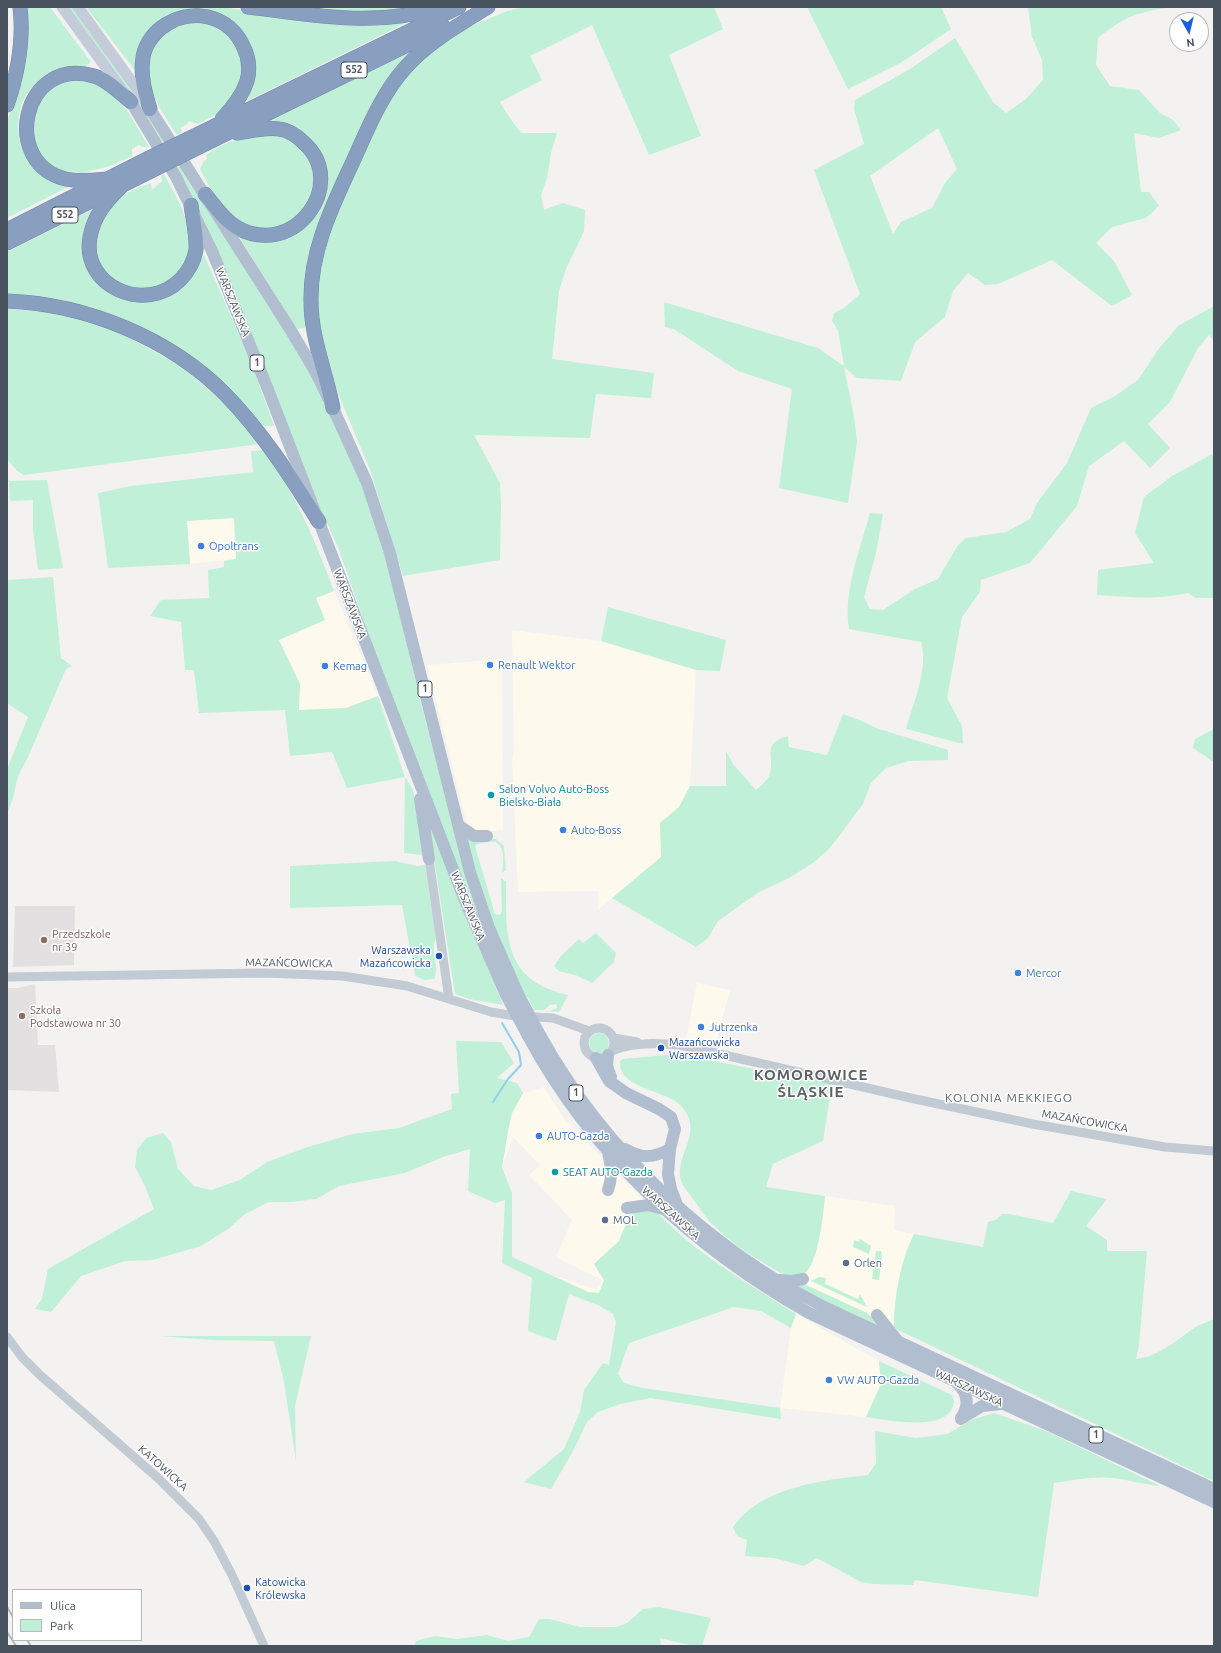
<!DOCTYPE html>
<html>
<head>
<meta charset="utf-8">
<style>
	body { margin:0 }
	#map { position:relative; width:1221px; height:1653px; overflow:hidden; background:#f4f1f1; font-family:Ubuntu,sans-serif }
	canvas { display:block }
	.frame { position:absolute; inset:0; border:8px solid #49525f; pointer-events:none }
	.legend { position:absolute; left:12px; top:1589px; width:130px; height:52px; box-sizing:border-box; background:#fff; border:1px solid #b6babf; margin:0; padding:5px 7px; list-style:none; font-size:12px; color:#49525f }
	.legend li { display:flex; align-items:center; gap:8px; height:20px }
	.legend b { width:20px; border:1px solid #b6babf }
	.north { position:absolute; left:1169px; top:12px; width:40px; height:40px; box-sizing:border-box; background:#fff; border:1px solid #b6babf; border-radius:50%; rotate:172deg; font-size:11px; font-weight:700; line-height:16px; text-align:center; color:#49525f }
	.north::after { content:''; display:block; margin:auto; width:14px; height:18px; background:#185fe7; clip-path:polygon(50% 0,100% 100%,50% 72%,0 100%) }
</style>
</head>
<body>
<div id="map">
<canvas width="1221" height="1653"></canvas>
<div class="frame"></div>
<ul class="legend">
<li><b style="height:5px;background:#b1bed0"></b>Ulica</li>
<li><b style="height:11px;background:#c0f0d7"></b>Park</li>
</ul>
<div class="north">N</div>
</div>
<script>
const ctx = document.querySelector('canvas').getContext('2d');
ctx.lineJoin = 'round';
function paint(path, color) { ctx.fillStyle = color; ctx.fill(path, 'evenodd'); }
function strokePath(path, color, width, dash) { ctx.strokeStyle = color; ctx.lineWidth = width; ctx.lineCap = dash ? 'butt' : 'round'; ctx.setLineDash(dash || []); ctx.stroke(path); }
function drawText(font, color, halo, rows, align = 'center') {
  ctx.font = font + ' Ubuntu,sans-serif'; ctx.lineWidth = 3; ctx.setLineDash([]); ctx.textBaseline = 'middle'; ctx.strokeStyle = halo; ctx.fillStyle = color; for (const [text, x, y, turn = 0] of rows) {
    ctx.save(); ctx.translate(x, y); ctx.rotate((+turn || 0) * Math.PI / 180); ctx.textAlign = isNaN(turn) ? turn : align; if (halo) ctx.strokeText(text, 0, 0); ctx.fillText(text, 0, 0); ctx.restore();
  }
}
const commercial = new Path2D(`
	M234,518L236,559L190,564L187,521Z
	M334,591L378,696L346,708L299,710V684L279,640L324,620L316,598Z
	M512,630L601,641L696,670L690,786L679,807L660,823L661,857L598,910V891L518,892L512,760L514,750Z
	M502,659L503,830L484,832L470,829L466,821L427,665Z
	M697,983L730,990L715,1045L686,1039Z
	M544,1087L563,1117L615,1172L645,1201L629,1216L619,1241L594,1264L604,1281L599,1293L588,1292L552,1275L596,1289L602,1280L556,1257L572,1220L529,1175L540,1165L513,1137L502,1168L508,1131L512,1113L523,1093Z
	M825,1196L895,1206L894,1230L914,1234L905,1253L894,1309L893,1328L791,1279L819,1240Z
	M796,1314L879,1361L881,1384L866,1417L780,1408L791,1328Z`);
const education = new Path2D(`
	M15,906H75L74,965L13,967Z
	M35,984L38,1045H55L59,1092L7,1090V988H18Z`);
const green = new Path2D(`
	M26,7H50L91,62C86,69 63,68 54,72C42,77 28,89 23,101C16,118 15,147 31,162C35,166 43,170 49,173C55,177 65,181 68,187L7,218V122L25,64L28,39Z
	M67,7H72L116,65L165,140L162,142L111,65Z
	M86,7H219L322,20L410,21L243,103L248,95L239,32L172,16L137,73Z
	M268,7H433L398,15Z
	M525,7H714L723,29L669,55L701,136L649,155L592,25L530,56L542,80L500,102L507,114L521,133H557L551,153L547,178L541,195L544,210L563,203L585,210L584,231L566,269L559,291L552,359L654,373L651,398L596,394L590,438L474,435L500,483L501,504L500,560L403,576L370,470L328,369L314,304L320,253L364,145L403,76L457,32L507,11Z
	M807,7H941L951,29L902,62L848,89Z
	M1028,7H1172C1138,12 1125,16 1098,38L1096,65L1110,86L1139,90L1160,113L1172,119L1181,130L1159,138L1134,133L1141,192H1149L1159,206L1146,218L1112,227L1096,243L1114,261L1132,295L1112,306L1052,260L998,284L985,285L968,273L953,291L945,317L915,342L901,381L857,378L844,367L854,416L857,442L848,503L779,488L792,389L738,371L674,329L665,327L664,302L818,348L844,366L838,330L832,321L834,313L844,308L860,294L814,170L864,144L854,109L855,100L910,69L955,38L993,102L1006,113L1026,99L1043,80L1042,60L1032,37ZM938,128L957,169L945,183L932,208L901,222L893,234L870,176Z
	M191,20L223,28L240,48L243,77L227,106L217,114L198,124L189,121L187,124L180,128L182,132L177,135C160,109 136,75 154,45C156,42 158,37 161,34C169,28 182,24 191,20Z
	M422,45L398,70L323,221L309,327L297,329L241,240L238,233L250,238L312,217L317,153L262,123Z
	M70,80C77,80 85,80 92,81C119,88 135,125 149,147L147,148L139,145L132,149V156L110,166L82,173L60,170L52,166L40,154L32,136L36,106L48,90L58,84Z
	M271,134C282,136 294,140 302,148C317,166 316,191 303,209C301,212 299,217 296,219C289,224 279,228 271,232L235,220L216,199L200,169L204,161L207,159L206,155C226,140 247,136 271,134Z
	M181,166L271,307L311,375L342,436L378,526L426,723L489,948L373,647L338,547L311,489L177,168Z
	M164,174C174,193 186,212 189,233C191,241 191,255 187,263C185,267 178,272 174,276C172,279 169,283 166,284C142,295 105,285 98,258C95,248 96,240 98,231C101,205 128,190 151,183L152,190L162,181L161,176Z
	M96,208L84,243C89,253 107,289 113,293C143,314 197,294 200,256L204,255L249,357L274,426H265L259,423L177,350L7,296V252Z
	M1214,306V341L1209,335L1198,348L1170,402L1148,424L1170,448L1150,468L1124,441L1089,466L1077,506L1030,563L981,580L980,592L962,617L947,698L962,726L963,744L906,729C913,704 929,667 921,642L849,629C843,591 860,550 870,513L883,514L876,553L864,597L870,609L883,610L915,589L938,579L958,545L966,538L1006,532L1030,519L1037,503L1067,463L1091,408L1115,396L1138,380L1157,351L1178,326Z
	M7,309L57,312L104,326L132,339L184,368L234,412L260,444L24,475L17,471L7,459Z
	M263,450C294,489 317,545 334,591L316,598L325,620L279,640L300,684L299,710L346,708L378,696L405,777L413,790L423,855L404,853L405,777L347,788L332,752L290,756L285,710L199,713L194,670H185L181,622L150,616L161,600L209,598L208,570L224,567V561L236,559L234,518L187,521L190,564L108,568L98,493L131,486L253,472L251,451Z
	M1214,453V598H1196L1188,593C1157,600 1128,597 1097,595L1098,570L1154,563L1135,533L1144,497L1172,476Z
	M47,480L63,568L38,570L33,530V500L10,501L9,481Z
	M53,577L61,658L72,666L66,669L28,757L18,776L13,798L7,814V769L28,717L7,703V580Z
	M608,607L726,640L720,671L696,670L601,641Z
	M843,714L859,720L879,729L948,750V760L909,761L886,768L871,783L863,804L830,848L813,863L789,878L759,892L718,921L708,938L696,947L612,898L661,857L660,823L679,807L690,786H726V751L733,764L756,790C760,786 767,781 769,776C777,757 759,744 788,736L789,747L827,755Z
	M1214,729V761H1212L1193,748L1195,739Z
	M428,820L503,1005L469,999L455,994Z
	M466,837L496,839L504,846L506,870L502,873C504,860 506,838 487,842C483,843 478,843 475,846L495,914L500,915L502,911L501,878L506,882C506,937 503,980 568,995L559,1012L549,1011L557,1008L556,1004L550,1005L544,1010H534L528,998L524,995L481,896Z
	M395,861L417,866L425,865L436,938C429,951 441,966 434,979L425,980L415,976L402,905L290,908V866Z
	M596,933L616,953L614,962L592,983L578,976L559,971L554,966L561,956L579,939L583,943Z
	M589 1043a10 10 0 1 1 20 0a10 10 0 1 1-20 0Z
	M456,1041L501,1042L514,1063L497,1078L517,1083L523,1093L512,1113L508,1131L502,1168L512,1193V1257L588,1292L599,1293L604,1280L594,1264L619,1241L629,1216L637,1209H654C694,1253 746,1282 796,1314L791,1328L761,1311L734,1307L629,1343L618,1374L624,1383L643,1388L780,1408L781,1419L650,1398L620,1404L598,1412L587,1422L573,1451L551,1489L524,1482L564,1449L580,1412L584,1390L603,1363L609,1365L616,1322L613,1314L600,1306L569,1294L556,1341L528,1331L532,1278L502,1263L505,1200L495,1203L468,1191L470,1149L443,1157L405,1173L339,1186L316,1199L291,1202H269L245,1214L228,1229L201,1246L153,1260L125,1261L81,1276L51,1312L35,1309L42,1299L48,1269L154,1209L144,1184L135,1167L137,1150L146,1138L163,1133L171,1142L178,1169L194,1186L211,1190L240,1180L267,1162L305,1148L352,1134L399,1128L452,1109L451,1094L459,1093Z
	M677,1054L832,1084L823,1141L773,1164L766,1187L825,1196C823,1215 819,1264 803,1275C800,1277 795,1278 791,1279C764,1263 734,1247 712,1224C705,1217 699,1207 693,1199C688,1192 681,1185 680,1176C678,1151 703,1132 682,1107C669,1090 617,1089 620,1061L623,1059Z
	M1071,1191L1107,1199L1086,1226L1107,1240V1251H1147L1139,1345L1136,1359C1160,1356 1175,1341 1194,1328C1200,1324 1207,1322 1214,1319V1481L894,1328C894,1296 900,1263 914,1234L983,1247L988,1222L996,1220L1002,1214H1009L1053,1223Z
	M860,1239L871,1246L869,1254L853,1247L854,1240L859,1242Z
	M876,1251H881L882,1255L879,1280L872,1279Z
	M819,1277L826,1278L825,1284L858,1299L860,1294L867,1307L811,1281Z
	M804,1284L867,1313L885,1330L790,1285Z
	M159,1336H311L295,1406L296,1461L284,1382L274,1341L213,1340Z
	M879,1361L952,1395L954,1401C952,1434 887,1420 866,1417L881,1384Z
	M994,1413L1046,1431L1160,1486C1145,1485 1130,1480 1114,1478C1095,1476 1074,1480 1054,1483L1038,1597L915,1580L913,1585L874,1584L861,1582L817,1558L804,1566L774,1558L745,1556L747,1540L737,1536L733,1527C760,1487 824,1480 868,1475L876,1463L875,1431L916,1438L947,1434L974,1419Z
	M659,1607L711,1618L702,1646H693L660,1638L661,1646H414L416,1641L435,1636L457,1639L487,1635L508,1641L529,1637L539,1619H550L579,1627H616L627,1623L643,1609Z`);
const stream = new Path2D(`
	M493,1102L508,1079L521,1065L519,1052L502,1023`);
const tertiary = new Path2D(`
	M429,859L449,999
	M7,977L265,973L343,976L407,986L491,1012L515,1016L553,1018L589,1031
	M584 1043a15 15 0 1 1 30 0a15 15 0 1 1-30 0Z
	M614,1038L637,1042
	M612,1051C634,1041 662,1043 685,1046L915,1099L1033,1124L1165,1147L1214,1151
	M7,1337L22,1357L40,1375L158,1478L199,1519L214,1541L232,1575L264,1646`);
const secondary = new Path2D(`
	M62,7L123,91
	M78,7L145,100`);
const primary = new Path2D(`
	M131,102L176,177L212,251L267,387L464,898L506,995
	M150,109L290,329L315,371L333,408L367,483L390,553L470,872L489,928L518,994
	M420,799L429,859
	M458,825L474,836H487
	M540,1035C604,1151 708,1247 824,1307L1214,1489
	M528,1036C591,1154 694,1248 809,1313L1214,1502
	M608,1055L607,1066L611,1077
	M596,1058L609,1081L626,1093L659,1109L671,1117L675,1129L670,1149L668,1174L671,1189L676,1202
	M625,1149C642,1159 653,1158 670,1149
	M608,1190C613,1176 611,1166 608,1152
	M627,1208L649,1205L663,1209
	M778,1280L793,1281L803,1279
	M877,1315L897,1340
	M957,1383C968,1393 970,1405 961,1418
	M961,1419L982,1406L1001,1404`);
const motorway = new Path2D(`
	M248,7C316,15 374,28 441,7
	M7,105C18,73 24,41 20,7
	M150,109C145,93 140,75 143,58C144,47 152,35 161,28C190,6 230,14 244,48C249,58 250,71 247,81C242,96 233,107 222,119
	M188,139L459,7
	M193,150L444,27
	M108,179C95,180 80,182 66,179C0,164 22,55 94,76C108,80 120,93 131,102
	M122,186C107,200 94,215 90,237C81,287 146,314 180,280C188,272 194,261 196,250C197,236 193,220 191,205
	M205,194C214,205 223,219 236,227C295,261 350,182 303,142C297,136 288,130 279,129C265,127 251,131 237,133
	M7,230L149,158
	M7,243L155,169
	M7,301C86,304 170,338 226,395C263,433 291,477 319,522
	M333,408C326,372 311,338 311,301C310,249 334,203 355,157C369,126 382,94 405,68C428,42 459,25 488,7`);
const rail = new Path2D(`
	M7,1607L13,1617
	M7,1632L16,1646
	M27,1640L31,1646`);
const primaryBridge = new Path2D(`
	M518,994L540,1035
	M506,995L528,1036`);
const motorwayBridge = new Path2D(`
	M149,158L188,139
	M155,169L193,150`);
const markers = [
	[201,546,4,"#3f7fe0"],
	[490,665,4,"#3f7fe0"],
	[325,666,4,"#3f7fe0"],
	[491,795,4,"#0f9aa8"],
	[563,830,4,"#3f7fe0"],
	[44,940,4,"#8d6e63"],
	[439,956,4,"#1a4fb4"],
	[1018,973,4,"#3f7fe0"],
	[22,1016,4,"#8d6e63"],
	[701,1027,4,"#3f7fe0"],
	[661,1048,4,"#1a4fb4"],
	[539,1136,4,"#3f7fe0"],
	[555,1172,4,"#0f9aa8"],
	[605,1220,4,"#5c6f8a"],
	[846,1263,4,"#5c6f8a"],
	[829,1380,4,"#3f7fe0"],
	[247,1588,4,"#1a4fb4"]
];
const shields = [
	[354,70,26],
	[65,215,26],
	[257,363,14],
	[425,689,14],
	[576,1093,14],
	[1096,1435,14]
];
const shieldNames = [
	["S52",354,70],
	["S52",65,215],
	["1",257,363],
	["1",425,689],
	["1",576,1093],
	["1",1096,1435]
];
const streetNames = [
	["WARSZAWSKA",233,302,68],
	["WARSZAWSKA",350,604,69],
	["WARSZAWSKA",468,906,68],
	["MAZAŃCOWICKA",289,963,1],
	["MAZAŃCOWICKA",1085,1121,10],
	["WARSZAWSKA",671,1213,42],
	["WARSZAWSKA",969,1388,25],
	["KATOWICKA",163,1468,42]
];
const shopNames = [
	["Opoltrans",209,546],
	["Renault Wektor",498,665],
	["Kemag",333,666],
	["Auto-Boss",571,830],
	["Mercor",1026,973],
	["Jutrzenka",709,1027],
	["AUTO-Gazda",547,1136],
	["VW AUTO-Gazda",837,1380]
];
const cultureNames = [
	["Salon Volvo Auto-Boss",499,789],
	["Bielsko-Biała",499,802],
	["SEAT AUTO-Gazda",563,1172]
];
const educationNames = [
	["Przedszkole",52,934],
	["nr 39",52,947],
	["Szkoła",30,1010],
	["Podstawowa nr 30",30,1023]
];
const transitNames = [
	["Warszawska",431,950,"right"],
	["Mazańcowicka",431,963,"right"],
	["Mazańcowicka",669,1042],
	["Warszawska",669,1055],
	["Katowicka",255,1582],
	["Królewska",255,1595]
];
const serviceNames = [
	["MOL",613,1220],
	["Orlen",854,1263]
];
const neighbourhoodNames = [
	["KOLONIA MEKKIEGO",1009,1098]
];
const districtNames = [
	["KOMOROWICE",811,1075],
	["ŚLĄSKIE",811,1092]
];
paint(commercial, '#fdf9ec');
paint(education, '#e2e0e0');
paint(green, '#c0f0d7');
strokePath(stream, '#8dd0ed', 2);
strokePath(motorway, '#7489ac', 15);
strokePath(tertiary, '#c2cad3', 9);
strokePath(secondary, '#c4ccda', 11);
strokePath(primary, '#b1bed0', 12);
strokePath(motorway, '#899fc0', 14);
strokePath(rail, '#b3b6bb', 2);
strokePath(motorwayBridge, '#7489ac', 15, []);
strokePath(primaryBridge, '#b1bed0', 12);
strokePath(motorwayBridge, '#899fc0', 14);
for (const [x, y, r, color] of markers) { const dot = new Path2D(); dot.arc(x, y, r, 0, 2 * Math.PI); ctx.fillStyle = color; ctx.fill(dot); strokePath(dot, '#fff', 1.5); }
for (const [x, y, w] of shields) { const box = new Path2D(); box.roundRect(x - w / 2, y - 8, w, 16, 3); ctx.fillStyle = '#fff'; ctx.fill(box); strokePath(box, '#49525f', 1); }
drawText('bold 10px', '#49525f', null, shieldNames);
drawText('11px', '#49525f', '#fff', streetNames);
drawText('11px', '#366cbe', '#fff', shopNames, 'left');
drawText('11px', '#0d838f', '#fff', cultureNames, 'left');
drawText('11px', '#785e54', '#fff', educationNames, 'left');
drawText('11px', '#164399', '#fff', transitNames, 'left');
drawText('11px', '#4e5e75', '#fff', serviceNames, 'left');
ctx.letterSpacing = '1px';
drawText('12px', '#5d6166', '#fff', neighbourhoodNames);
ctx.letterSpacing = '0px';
ctx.letterSpacing = '1px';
drawText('bold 15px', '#5d6166', '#fff', districtNames);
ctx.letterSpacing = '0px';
</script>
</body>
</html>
